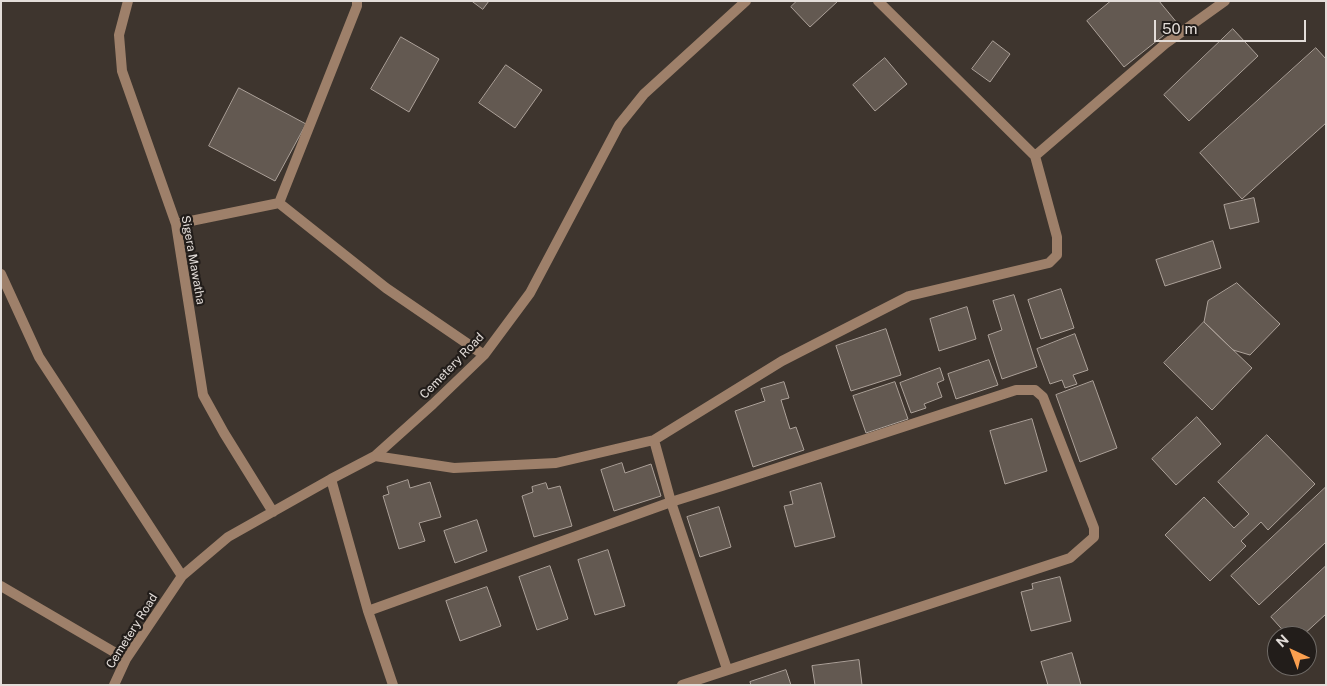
<!DOCTYPE html>
<html>
<head>
<meta charset="utf-8">
<style>
	body { margin:0 }
	#map { position:relative; width:1327px; height:686px; overflow:hidden; background:#3e352e; font-family:"Public Sans",sans-serif }
	canvas { display:block }
	.frame { position:absolute; inset:0; border:2px solid #e3ddd9; pointer-events:none }
	.north { position:absolute; left:1267px; top:626px; width:50px; height:50px; box-sizing:border-box; background:#221d1a; border:1px solid #6f6a66; border-radius:50%; rotate:317deg; font-size:14px; font-weight:700; line-height:20px; text-align:center; color:#e3ddd9 }
	.north::after { content:''; display:block; margin:auto; width:18px; height:22px; background:#fa9f4f; clip-path:polygon(50% 0,100% 100%,50% 72%,0 100%) }
	.scale { position:absolute; left:1154px; top:20px; width:152px; height:22px; box-sizing:border-box; border:2px solid #e3ddd9; border-top:0; padding-left:6px; font-size:15px; line-height:18px; white-space:nowrap; color:#e3ddd9; -webkit-text-stroke:4px #221d1a; paint-order:stroke }
</style>
</head>
<body>
<div id="map">
<canvas width="1327" height="686"></canvas>
<div class="frame"></div>
<div class="north">N</div>
<div class="scale">50 m</div>
</div>
<script>
const ctx = document.querySelector('canvas').getContext('2d');
ctx.lineJoin = 'round';
function paint(path, color) { ctx.fillStyle = color; ctx.fill(path, 'evenodd'); }
function strokePath(path, color, width, dash) { ctx.strokeStyle = color; ctx.lineWidth = width; ctx.lineCap = dash ? 'butt' : 'round'; ctx.setLineDash(dash || []); ctx.stroke(path); }
function drawText(font, color, halo, rows, align = 'center') {
  ctx.font = font + ' "Public Sans",sans-serif'; ctx.lineWidth = 4.5; ctx.setLineDash([]); ctx.textBaseline = 'middle'; ctx.strokeStyle = halo; ctx.fillStyle = color; for (const [text, x, y, turn = 0] of rows) {
    ctx.save(); ctx.translate(x, y); ctx.rotate((+turn || 0) * Math.PI / 180); ctx.textAlign = isNaN(turn) ? turn : align; if (halo) ctx.strokeText(text, 0, 0); ctx.fillText(text, 0, 0); ctx.restore();
  }
}
const building = new Path2D(`
	M472,1H489L483,9Z
	M797,1H838L810,27L791,7Z
	M1111,1H1159L1178,24L1124,67L1087,21Z
	M1233,29L1258,56L1189,121L1164,95Z
	M401,37L439,59L409,112L371,89Z
	M993,41L1010,54L990,82L972,69Z
	M1316,48L1326,59V123L1242,199L1200,153Z
	M885,58L907,84L875,111L853,85Z
	M506,65L542,90L515,128L479,103Z
	M239,88L306,124L275,181L209,146Z
	M1254,198L1259,222L1230,229L1224,205Z
	M1213,241L1221,268L1165,286L1156,260Z
	M1237,283L1280,324L1250,355L1233,350L1204,322L1208,301Z
	M1061,289L1074,328L1041,339L1028,300Z
	M1014,295L1037,367L1002,379L988,335L1002,330L993,301Z
	M967,307L976,339L939,351L930,319Z
	M1204,322L1252,368L1212,410L1164,363Z
	M886,329L901,375L851,391L836,346Z
	M1075,334L1088,370L1073,375L1077,384L1065,388L1062,380L1050,384L1037,349Z
	M989,360L998,385L956,399L948,374Z
	M940,368L944,380L937,383L942,397L924,404L926,408L911,413L900,383Z
	M1093,381L1117,448L1080,462L1056,395Z
	M784,382L789,398L781,400L790,429L796,427L804,450L753,467L735,411L765,401L761,389Z
	M895,382L908,419L866,433L853,396Z
	M1197,417L1221,444L1176,485L1152,459Z
	M1032,419L1047,471L1005,484L990,431Z
	M1267,435L1315,484L1268,530L1261,522L1241,541L1246,546L1210,581L1165,535L1204,497L1234,528L1249,514L1218,482Z
	M622,463L625,473L651,464L661,496L614,511L601,470Z
	M408,480L410,488L430,482L441,517L419,523L425,541L399,549L383,496L389,494L387,487Z
	M546,483L548,489L560,486L572,526L534,537L522,496L533,492L532,487Z
	M821,483L835,537L795,547L784,506L793,504L790,492Z
	M1326,487V542L1259,605L1231,576Z
	M719,507L731,547L700,557L687,517Z
	M477,520L487,551L455,563L444,531Z
	M608,550L625,606L595,615L578,560Z
	M550,566L568,619L537,630L519,577Z
	M1326,566V614L1302,636H1288L1271,617Z
	M1060,577L1071,621L1031,631L1021,592L1033,589L1032,584Z
	M487,587L501,626L460,641L446,601Z
	M1072,653L1081,685H1048L1041,662Z
	M859,660L862,685H815L812,666Z
	M786,670L791,685H751L750,682Z`);
const minor = new Path2D(`
	M128,1L119,35L122,71L176,224L203,395L224,433L273,512
	M1035,156L1165,44L1225,1
	M279,203L357,6V1
	M176,224L279,203L386,288L484,355
	M1,274L39,357L182,576
	M654,440L671,502L727,669
	M375,456L454,468L556,463L654,440L782,361L909,296L1049,263L1057,255V237L1035,156L878,1
	M331,479L368,611L393,685
	M1,586L126,659
	M368,611L671,502L722,486L1016,390H1035L1043,397L1094,528V537L1070,558L682,685
	M114,685L126,659L182,576L228,537L331,479L375,456L433,404L484,355L530,293L619,125L644,94L746,1`);
const streetNames = [
	["Sigera Mawatha",193,260,80],
	["Cemetery Road",452,366,-46],
	["Cemetery Road",132,631,-58]
];
paint(building, '#635951');
strokePath(building, '#aca199', 1);
strokePath(minor, '#9e806a', 10);
drawText('12px', '#e3ddd9', '#221d1a', streetNames);
</script>
</body>
</html>
